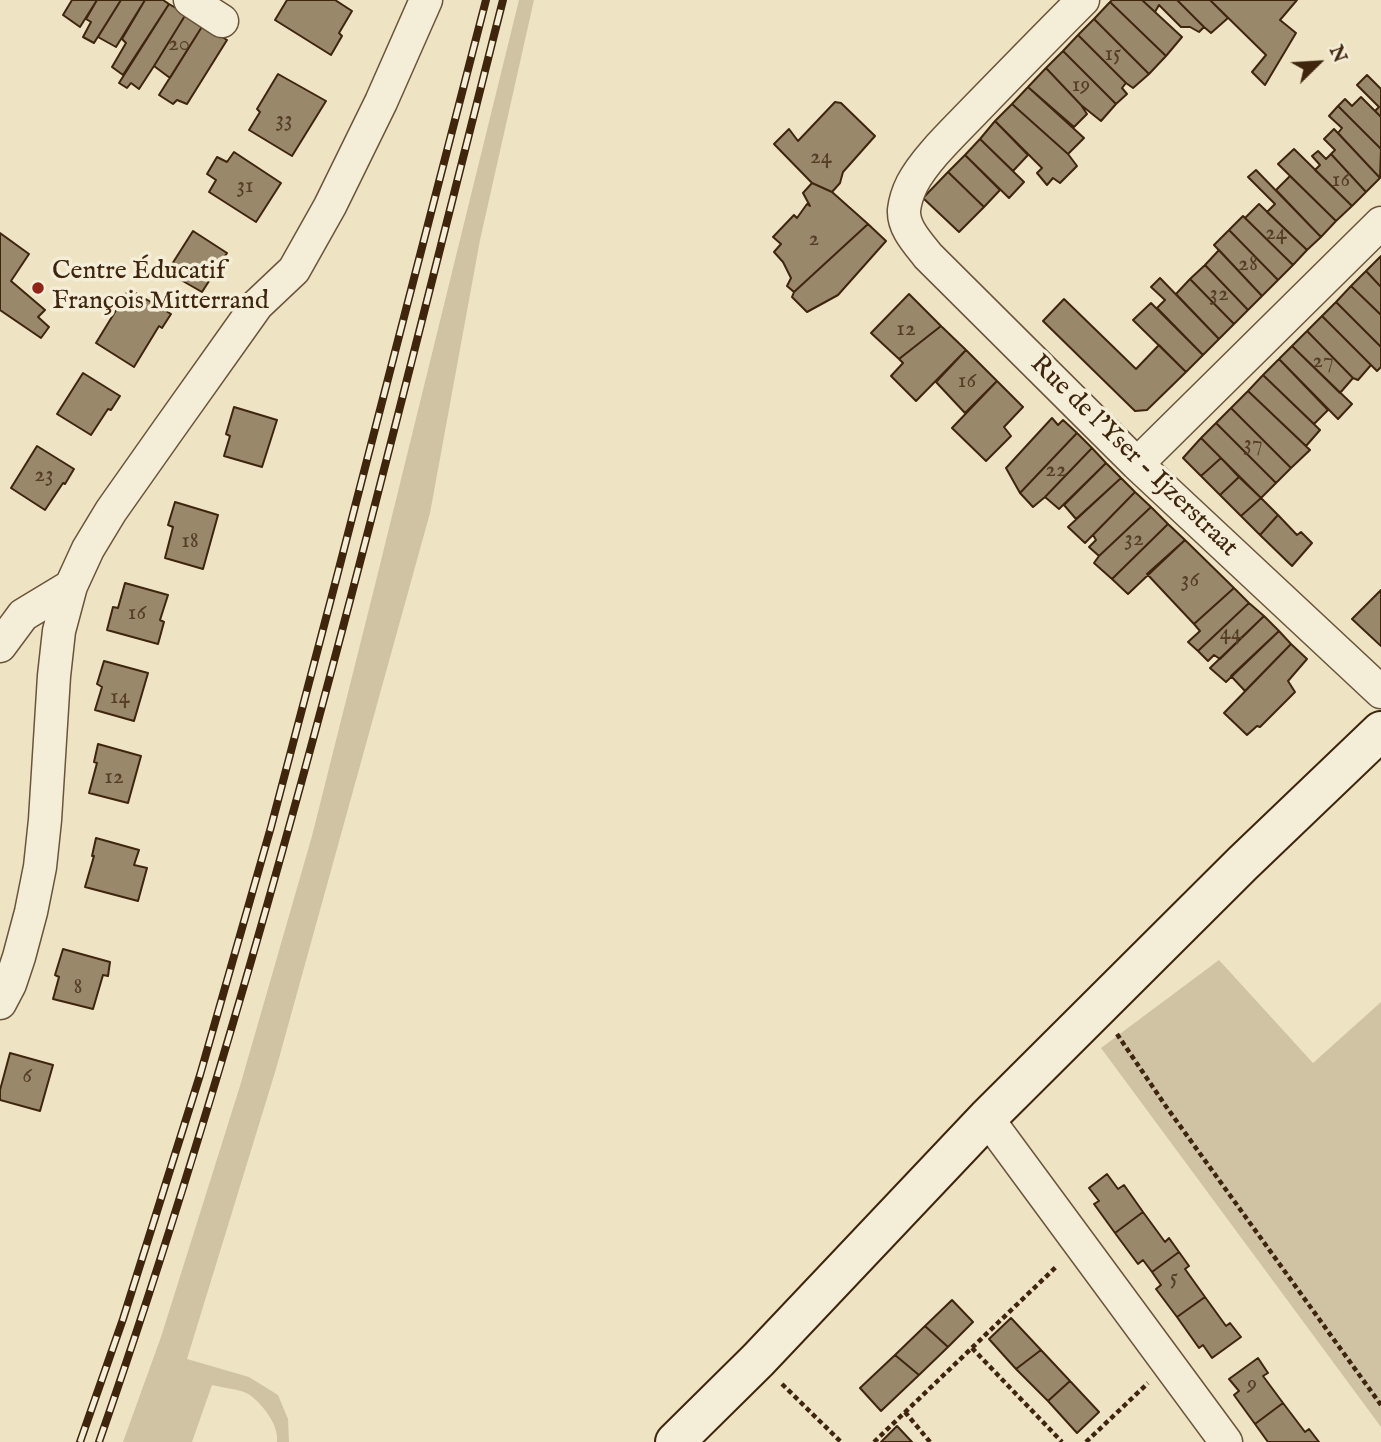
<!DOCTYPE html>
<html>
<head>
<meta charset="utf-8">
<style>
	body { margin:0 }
	#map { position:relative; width:1381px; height:1442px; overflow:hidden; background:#eee3c3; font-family:"IM FELL English",serif }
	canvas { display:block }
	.north { position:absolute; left:1283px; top:28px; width:70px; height:70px; -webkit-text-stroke:5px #f4edd8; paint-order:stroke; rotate:66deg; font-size:19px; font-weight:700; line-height:28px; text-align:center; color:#3e250c }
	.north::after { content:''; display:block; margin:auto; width:24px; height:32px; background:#3e250c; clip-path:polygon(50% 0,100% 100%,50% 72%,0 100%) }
</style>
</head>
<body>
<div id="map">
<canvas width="1381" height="1442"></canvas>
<div class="north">N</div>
</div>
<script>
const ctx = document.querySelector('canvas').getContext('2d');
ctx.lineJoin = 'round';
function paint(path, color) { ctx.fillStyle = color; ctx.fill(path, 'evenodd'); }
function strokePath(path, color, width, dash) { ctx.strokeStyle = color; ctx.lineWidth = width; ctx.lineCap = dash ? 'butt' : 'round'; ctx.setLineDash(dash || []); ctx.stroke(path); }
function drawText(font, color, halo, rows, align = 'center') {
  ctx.font = font + ' "IM FELL English",serif'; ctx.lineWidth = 7; ctx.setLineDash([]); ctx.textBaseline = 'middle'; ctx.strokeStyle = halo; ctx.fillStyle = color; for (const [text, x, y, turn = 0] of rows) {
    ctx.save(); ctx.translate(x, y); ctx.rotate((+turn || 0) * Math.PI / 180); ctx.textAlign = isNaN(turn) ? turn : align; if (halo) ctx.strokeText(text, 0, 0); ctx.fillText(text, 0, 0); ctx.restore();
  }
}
const green = new Path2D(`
	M519,0H534L480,240L430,513L276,1069L187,1359L249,1377L278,1395L288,1419L289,1442H277C279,1425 263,1405 250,1395C241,1389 223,1388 212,1385L192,1442H123L161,1337L240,1086L312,836L375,585Z
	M1219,960L1313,1063L1381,1002V1427L1101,1048Z`);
const building = new Path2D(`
	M72,0H97L80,27L63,15Z
	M97,0H121L94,43L83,37L91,22L86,19Z
	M121,0H145L116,47L98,37Z
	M145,0H163L169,4L123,75L112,67L126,43L122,39Z
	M287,0H335L352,11L339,33L342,36L331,55L275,20Z
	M1112,0H1142L1182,37L1166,56L1110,2Z
	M1142,0H1177L1204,27L1199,32L1190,27H1181L1159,5L1155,12Z
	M1177,0H1210L1228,18L1211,33L1204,27Z
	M1210,0H1297L1280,20L1296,33L1265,85L1252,72L1266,55Z
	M1110,2L1166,56L1149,74L1094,19Z
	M169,4L186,14L154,66L139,89L131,83L127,88L119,83Z
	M186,14L203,25L170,78L154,66Z
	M1094,19L1149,74L1133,88L1126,83L1078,35Z
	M203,25L227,40L187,104L177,100L173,104L159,95Z
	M1078,35L1126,83L1122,88L1127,94L1116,104L1063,51Z
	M1063,51L1116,104L1101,121L1081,105L1046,68Z
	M1046,68L1081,105L1087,114L1074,127L1028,87Z
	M278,74L326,101L292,156L249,130L260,112L257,109Z
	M1367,75L1381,89V117L1375,111L1379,107L1357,85Z
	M1028,87L1084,138L1068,154L1012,104Z
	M1361,97L1381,117V149L1338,106L1345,99L1352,106Z
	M835,102L841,103L875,136L843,172L840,183L832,192L812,183L774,144L789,129L798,141Z
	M1012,104L1068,154L1077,166L1060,183L1053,178L1047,185L1037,173L1042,168L995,121Z
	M1338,106L1381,149L1380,178L1338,133L1342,128L1329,116Z
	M995,121L1028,155L1013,171L980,139Z
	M1334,129L1380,178L1366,192L1331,154L1335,150L1324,139Z
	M980,139L1024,182L1009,198L965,155Z
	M1294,149L1352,206L1336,221L1278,164Z
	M1318,151L1326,159L1331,154L1366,192L1352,206L1315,170L1320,165L1312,156Z
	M234,152L281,183L256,222L209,192L216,180L207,174L217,157L227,162Z
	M965,155L1000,190L984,207L948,172Z
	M1256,170L1321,237L1307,250L1267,212L1275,204L1248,177Z
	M948,172L984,207L959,232L923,198Z
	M1290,176L1336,221L1321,237L1276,190Z
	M812,183L832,192L868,224L794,292L787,286L791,278L783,262L774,252L781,244L773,237L794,215L797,218L807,204L810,206L803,193Z
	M1259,204L1307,250L1293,265L1245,218Z
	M1243,216L1293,265L1278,280L1229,230Z
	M868,224L886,241L838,295L807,312L792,297L794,292Z
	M1229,230L1278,280L1262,296L1214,245Z
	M193,231L227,253L202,292L167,272Z
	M0,233L29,254L11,281L45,310L38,317L49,327L41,338L0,310Z
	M1219,250L1262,296L1248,310L1205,265Z
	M1381,256V287L1366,271Z
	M1205,265L1248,310L1234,324L1190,279Z
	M1366,271L1381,287V315L1351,286Z
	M1160,278L1219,339L1203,355L1157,308L1165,300L1151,287Z
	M1190,279L1234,324L1219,339L1176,294Z
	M1351,286L1381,315V347L1336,302Z
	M129,289L171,314L162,328L159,326L134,367L96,343Z
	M909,294L941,326L899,359L871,333Z
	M1064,299L1136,369L1159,345L1186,372L1147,410L1135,411L1043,321Z
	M1336,302L1381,347V367L1377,371L1322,316Z
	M1151,303L1203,355L1186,372L1133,320Z
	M1322,316L1371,365L1358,380L1353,378L1307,331Z
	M941,326L966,350L916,401L891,376L903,363L899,359Z
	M1307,331L1353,378L1340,393L1292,346Z
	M1292,346L1352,404L1338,419L1279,359Z
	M966,350L997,381L965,413L936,382Z
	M1279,359L1328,410L1314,424L1263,375Z
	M83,373L120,396L111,410L108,409L91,435L57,414Z
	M1263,375L1320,430L1306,446L1248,391Z
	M997,381L1023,407L1004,427L1011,436L986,461L952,428Z
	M1248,391L1310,450L1291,468L1231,408Z
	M234,407L277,420L262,467L224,456L230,436L226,434Z
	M1231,408L1291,468L1276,483L1216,423Z
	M1052,418L1058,425L1063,420L1077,433L1020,493L1006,468Z
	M1216,423L1276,483L1261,498L1201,438Z
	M1077,433L1092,448L1045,497L1033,507L1020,493Z
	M1201,438L1221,458L1201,476L1183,458Z
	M37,446L74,469L65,484L63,483L45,510L11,488Z
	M1092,448L1106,463L1059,509L1045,497Z
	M1221,458L1239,477L1220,495L1201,476Z
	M1106,463L1121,478L1076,519L1064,505Z
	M1239,477L1261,498L1241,516L1220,495Z
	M1121,478L1135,492L1085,543L1068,527Z
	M1135,492L1151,507L1099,556L1089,547L1096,540L1093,535Z
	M1261,498L1278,515L1260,535L1241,516Z
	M175,502L218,515L203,569L165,558L173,527L168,525Z
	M1151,507L1168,524L1112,579L1094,563L1099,556Z
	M1278,515L1297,535L1301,532L1312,543L1292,566L1260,535Z
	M1168,524L1185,540L1128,594L1112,579Z
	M1185,540L1234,588L1194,624L1147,574Z
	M125,583L168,595L160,620L164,622L158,644L107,630L113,607L118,608Z
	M1234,588L1249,603L1198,651L1188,642L1200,631L1194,624Z
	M1381,590V646L1352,619Z
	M1249,603L1264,616L1220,659L1214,655L1208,661L1198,651Z
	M1264,616L1279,631L1226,682L1210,668Z
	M1279,631L1291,644L1245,691L1231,676Z
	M1291,644L1307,659L1288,681L1295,692L1260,727L1257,726L1247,735L1224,713Z
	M104,661L148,673L134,721L95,710L102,687L97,684Z
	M98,744L141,756L128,803L89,793L97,763L94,762Z
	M96,838L139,850L134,865L147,868L138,901L85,887L94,856H92Z
	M63,949L110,962L108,976L103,975L93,1009L53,999L59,977L55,975Z
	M10,1053L53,1065L40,1111L0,1100V1090Z
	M1107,1174L1118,1189L1124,1185L1143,1212L1115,1233L1094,1204L1099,1201L1089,1188Z
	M1143,1212L1165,1242L1169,1238L1179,1252L1152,1272L1143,1260L1138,1264L1115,1233Z
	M1179,1252L1189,1266L1185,1269L1205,1297L1177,1317L1156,1289L1161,1285L1152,1272Z
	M1205,1297L1226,1326L1230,1323L1241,1337L1212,1358L1203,1345L1199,1348L1177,1317Z
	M952,1300L973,1322L948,1347L925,1326Z
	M1011,1318L1041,1350L1016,1369L989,1339Z
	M925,1326L948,1347L919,1375L895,1355Z
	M1041,1350L1070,1381L1048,1401L1016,1369Z
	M895,1355L919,1375L881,1411L860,1388Z
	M1258,1358L1268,1373L1263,1376L1283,1403L1255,1424L1234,1395L1239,1391L1229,1379Z
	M1070,1381L1099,1412L1077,1433L1048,1401Z
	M1283,1403L1305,1432L1309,1429L1319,1442H1268L1255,1424Z
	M897,1426L912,1442H881Z`);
const path = new Path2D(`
	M1117,1034L1165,1105L1381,1405
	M972,1348L1062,1442
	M782,1384L841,1442
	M905,1412L930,1442
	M874,1442L1057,1266
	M1086,1442L1148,1383`);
const street = new Path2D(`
	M190,0L222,21
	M1083,0C1046,37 1010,74 974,111C954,132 925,159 912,184C908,192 905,202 904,210C903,228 918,243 928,256L1137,464L1381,692
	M1137,464L1381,223
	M0,646L23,615L71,586
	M0,1003L10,984L19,957L31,912L40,867L45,820L54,676L59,631L71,586L88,549L111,511L166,433L257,305L294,270L330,206L381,102L426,0
	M987,1118L1226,1442`);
const secondary = new Path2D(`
	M675,1442L758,1360L987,1118L1243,863L1381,731`);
const rail = new Path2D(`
	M80,1442L123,1319L200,1075L271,827L336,580L486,0
	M99,1442C264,970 380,484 503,0`);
const markers = [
	[38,288,7,"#8f2418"]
];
const numberNames = [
	["20",179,45],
	["15",1113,55],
	["19",1081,86],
	["33",284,121],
	["24",821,158],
	["16",1341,181],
	["31",245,187],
	["24",1276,234],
	["2",814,240],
	["28",1248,265],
	["32",1219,295],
	["12",906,330],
	["27",1323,362],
	["16",967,382],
	["37",1253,445],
	["22",1056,471],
	["23",44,476],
	["32",1134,540],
	["18",190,542],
	["36",1190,581],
	["16",137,614],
	["44",1231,634],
	["14",120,698],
	["12",114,778],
	["8",78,988],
	["6",27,1077],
	["5",1174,1279],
	["9",1252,1385]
];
const poiNames = [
	["Centre Éducatif",52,273],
	["François Mitterrand",52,303]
];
const streetNames = [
	["Rue de l'Yser - Ijzerstraat",1133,457,44]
];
paint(green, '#d0c3a4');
paint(building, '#9a886b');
strokePath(building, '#3e250c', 2);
strokePath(street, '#6a543a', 35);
strokePath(secondary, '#3e250c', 42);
strokePath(path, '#3e250c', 4.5, [5, 3.5]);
strokePath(street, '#f4edd8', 32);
strokePath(secondary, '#f4edd8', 38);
strokePath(rail, '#3e250c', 8);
strokePath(rail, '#f4edd8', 5, [16]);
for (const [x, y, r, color] of markers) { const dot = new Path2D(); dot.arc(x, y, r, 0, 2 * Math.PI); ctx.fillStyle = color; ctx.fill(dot); strokePath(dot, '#f4edd8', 2.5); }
drawText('23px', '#553e24', null, numberNames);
drawText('26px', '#3e250c', '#f4edd8', poiNames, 'left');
drawText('26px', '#3e250c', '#f4edd8', streetNames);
</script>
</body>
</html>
